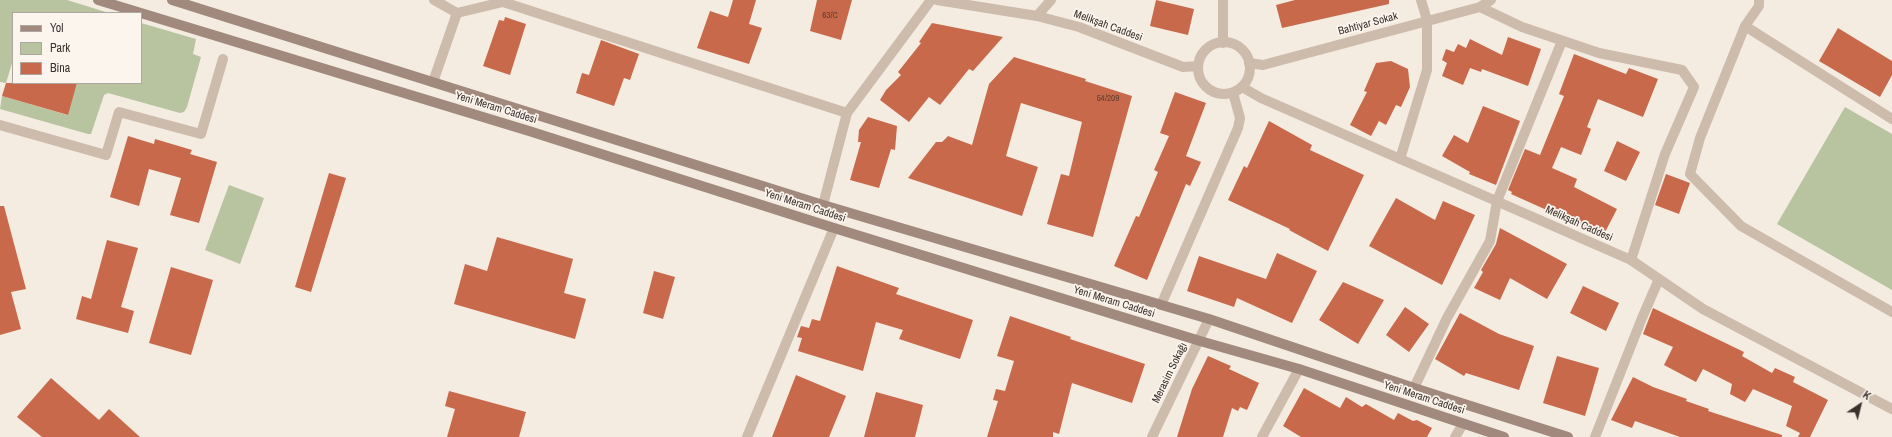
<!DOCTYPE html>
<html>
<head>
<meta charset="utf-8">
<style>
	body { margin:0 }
	#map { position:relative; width:1892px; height:437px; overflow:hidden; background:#f4ebe1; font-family:"Archivo Narrow",sans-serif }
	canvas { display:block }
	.legend { position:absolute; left:12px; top:12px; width:130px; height:72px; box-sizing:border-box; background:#fbf5ee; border:1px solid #aea6a0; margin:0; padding:5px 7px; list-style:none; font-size:12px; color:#3b302b }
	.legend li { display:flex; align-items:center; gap:8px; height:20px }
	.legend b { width:20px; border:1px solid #aea6a0 }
	.north { position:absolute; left:1840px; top:385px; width:40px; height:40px; -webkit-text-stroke:3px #fbf5ee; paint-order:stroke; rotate:35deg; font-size:11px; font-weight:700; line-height:16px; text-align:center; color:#3b302b }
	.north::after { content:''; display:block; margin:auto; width:14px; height:18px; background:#3b302b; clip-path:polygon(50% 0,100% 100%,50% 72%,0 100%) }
</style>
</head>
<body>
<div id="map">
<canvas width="1892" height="437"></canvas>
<ul class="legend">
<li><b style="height:5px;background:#a18a7d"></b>Yol</li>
<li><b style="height:11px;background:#b8c4a0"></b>Park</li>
<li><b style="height:11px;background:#c8694b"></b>Bina</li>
</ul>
<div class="north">K</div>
</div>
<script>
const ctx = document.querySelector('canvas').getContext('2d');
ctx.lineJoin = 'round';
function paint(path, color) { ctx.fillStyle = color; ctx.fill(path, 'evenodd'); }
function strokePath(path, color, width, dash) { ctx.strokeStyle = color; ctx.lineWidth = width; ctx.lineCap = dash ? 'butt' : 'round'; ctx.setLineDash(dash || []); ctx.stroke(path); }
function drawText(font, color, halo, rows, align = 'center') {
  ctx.font = font + ' "Archivo Narrow",sans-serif'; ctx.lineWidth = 3.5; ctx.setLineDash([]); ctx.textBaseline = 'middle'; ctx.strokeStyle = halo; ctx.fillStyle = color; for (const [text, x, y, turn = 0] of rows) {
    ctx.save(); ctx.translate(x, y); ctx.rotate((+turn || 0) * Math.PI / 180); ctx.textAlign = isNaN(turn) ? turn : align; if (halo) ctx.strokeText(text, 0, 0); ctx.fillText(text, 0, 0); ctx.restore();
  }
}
const green = new Path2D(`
	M0,0H67L109,13H13V60L6,83L0,82Z
	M141,23L196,39L193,54L201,57L187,107L184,112L180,113L108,93L104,95L91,134H88L0,109L2,96L67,115L77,83H141Z
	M1845,107L1892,134V290L1777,224Z
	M229,185L264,198L240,264L205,250Z`);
const building = new Path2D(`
	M733,0H756L749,24L762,28L749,64L697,48L710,11L728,17Z
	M817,0H852L841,40L810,31Z
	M1156,0L1194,9L1188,35L1150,26Z
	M1295,0H1389V4L1282,28L1276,5Z
	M505,17L526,24L510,75L483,66L499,20L504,21Z
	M932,23L1003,37L973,71L969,69L940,105L929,97L909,122L880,100L886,90L901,75L898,72L921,43L919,42Z
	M1838,28L1892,61V75L1880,97L1819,61Z
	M1508,37L1541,49L1528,86L1482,69L1481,72L1470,68L1463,85L1442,76L1447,63L1442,60L1446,49L1454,52L1458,44L1466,48L1470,39L1502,55Z
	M601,40L639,54L630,80L624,78L614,106L576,93L582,73L589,75Z
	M1574,54L1626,74L1629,68L1658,79L1643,117L1598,99L1587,127L1591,129L1581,155L1561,147L1552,168L1577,179L1574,187L1617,209L1603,236L1561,215L1560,216L1511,194L1512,192L1508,190L1525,149L1540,155L1564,96L1559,94Z
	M1014,57L1086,79L1085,81L1132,96L1093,237L1047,224L1061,174L1069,176L1082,122L1021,103L1006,156L1038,167L1022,216L908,178L936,142H942L948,136L972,145L989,84Z
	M1391,61L1408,69L1410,87L1401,107L1396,105L1386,125L1379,121L1371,136L1350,125L1367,92L1364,91L1376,63Z
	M6,83H77L68,115L2,96Z
	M1175,92L1206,103L1186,156L1201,162L1190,186L1186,184L1147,280L1114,266L1136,216L1139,217L1158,172L1154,170L1169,136L1160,133Z
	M1483,106L1520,121L1496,185L1469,174L1470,172L1442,156L1454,135L1468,143Z
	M868,117L897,126L895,150L891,149L879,188L850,180L861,142H858L859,130Z
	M1269,121L1312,145L1310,150L1364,175L1328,251L1289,230L1290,229L1228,200L1244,166L1247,168Z
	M128,136L154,144L155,139L192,150L190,154L217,162L199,223L170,215L181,178L149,169L139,206L110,197Z
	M1617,141L1640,152L1626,181L1604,171Z
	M329,173L346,178L311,292L295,287Z
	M1666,174L1690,183L1679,214L1655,205Z
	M1396,198L1435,220L1443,201L1475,215L1442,285L1369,246Z
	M0,206H4L26,289L11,292L21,329L0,335Z
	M1500,228L1567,264L1547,299L1510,278L1500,300L1474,288L1483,272L1481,270L1496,244Z
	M497,237L573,259L564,293L586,299L575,339L454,304L465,264L487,271Z
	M107,240L138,248L121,307L134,311L128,333L76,319L82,296L91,299Z
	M1277,253L1317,271L1292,323L1237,298L1234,307L1187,291L1199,256L1266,279Z
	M837,266L899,288L896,294L973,320L960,359L899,339L903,330L876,322L863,371L798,351L802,338L797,337L801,326L809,328L812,319L820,321Z
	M171,267L213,280L191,355L149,343Z
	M654,271L675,277L663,319L643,313Z
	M1343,282L1384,300L1358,344L1319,320Z
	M1583,286L1619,303L1606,331L1570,313Z
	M1405,307L1429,324L1409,352L1386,335Z
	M1653,308L1744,352L1742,356L1772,373L1775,368L1795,377L1793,382L1828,400L1810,437H1798L1800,433L1786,426L1792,406L1753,389L1745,402L1730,394L1732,384L1703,369L1696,382L1664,365L1673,347L1643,334Z
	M1460,313L1499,334L1534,346L1519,390L1466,373L1464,376L1435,359Z
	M1010,316L1071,337L1070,339L1145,364L1132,403L1072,383L1059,434L1053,432V437H987L998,401L993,400L996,389L1005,391L1014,361L997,356Z
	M1208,356L1231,366L1229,369L1259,383L1247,410L1240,407L1238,411L1232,408L1223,437H1177L1192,389Z
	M1557,356L1599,368L1585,416L1543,403Z
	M796,375L846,396L829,437H772Z
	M1633,377L1653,387L1687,399L1686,401L1709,409L1708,411L1782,435V437H1680L1635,421L1632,428L1611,420Z
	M51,378L99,420L109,409L140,437H42L17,417Z
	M1304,388L1340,408L1346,397L1362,407L1366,404L1394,420L1398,413L1413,421L1417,420L1432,428L1427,437H1301L1283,426Z
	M449,391L526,412L519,437H447L455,409L445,406Z
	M876,392L923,405L915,437H864Z`);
const pedestrian = new Path2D(`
	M1745,26L1700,138L1690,174L1741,226L1892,312`);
const minor = new Path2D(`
	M434,0L457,13
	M1759,0V6L1745,26L1892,119
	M503,2L847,113
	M1480,7L1522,27L1599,53L1682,70L1694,87L1665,154L1631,260
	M1037,16L1051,0
	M1223,43V0
	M1249,63L1263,65L1480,7L1491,0
	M433,82L457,13L503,2L506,0
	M0,125L106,155L119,112L201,134L223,59
	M1400,159L1427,70V20L1421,0
	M823,205L847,113L931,0
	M1161,305L1238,128L1240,118L1233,93
	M1414,388L1447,318L1490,241L1497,201L1562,41
	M747,437L834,228
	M1152,437L1209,319
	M1262,437L1299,369
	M1455,437L1463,424
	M1595,437L1642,318L1659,279`);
const tertiary = new Path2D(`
	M937,0L1037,16L1079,27L1183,67L1198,66
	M1198 68a26 26 0 1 1 52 0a26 26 0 1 1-52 0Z
	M1242,87L1261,98L1631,260L1703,309L1892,409`);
const secondary = new Path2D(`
	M98,0L529,131L834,228L1200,341L1299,369L1504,437
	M172,0L823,205L1209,319L1414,388L1568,437`);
const numberNames = [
	["63/C",830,16],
	["54/209",1108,99]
];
const streetNames = [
	["Bahtiyar Sokak",1368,24,-15],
	["Melikşah Caddesi",1108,26,20],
	["Yeni Meram Caddesi",496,108,17],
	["Yeni Meram Caddesi",805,206,18],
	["Melikşah Caddesi",1579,224,24],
	["Yeni Meram Caddesi",1114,302,17],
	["Merasim Sokağı",1170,373,-64],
	["Yeni Meram Caddesi",1424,398,18]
];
paint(green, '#b8c4a0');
paint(building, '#c8694b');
strokePath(pedestrian, '#cdbbac', 10);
strokePath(minor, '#cdbbac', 10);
strokePath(tertiary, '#cdbbac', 10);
strokePath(secondary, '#a18a7d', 10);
drawText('9px', '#5e3e33', null, numberNames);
drawText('11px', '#3b302b', '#fbf5ee', streetNames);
</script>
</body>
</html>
